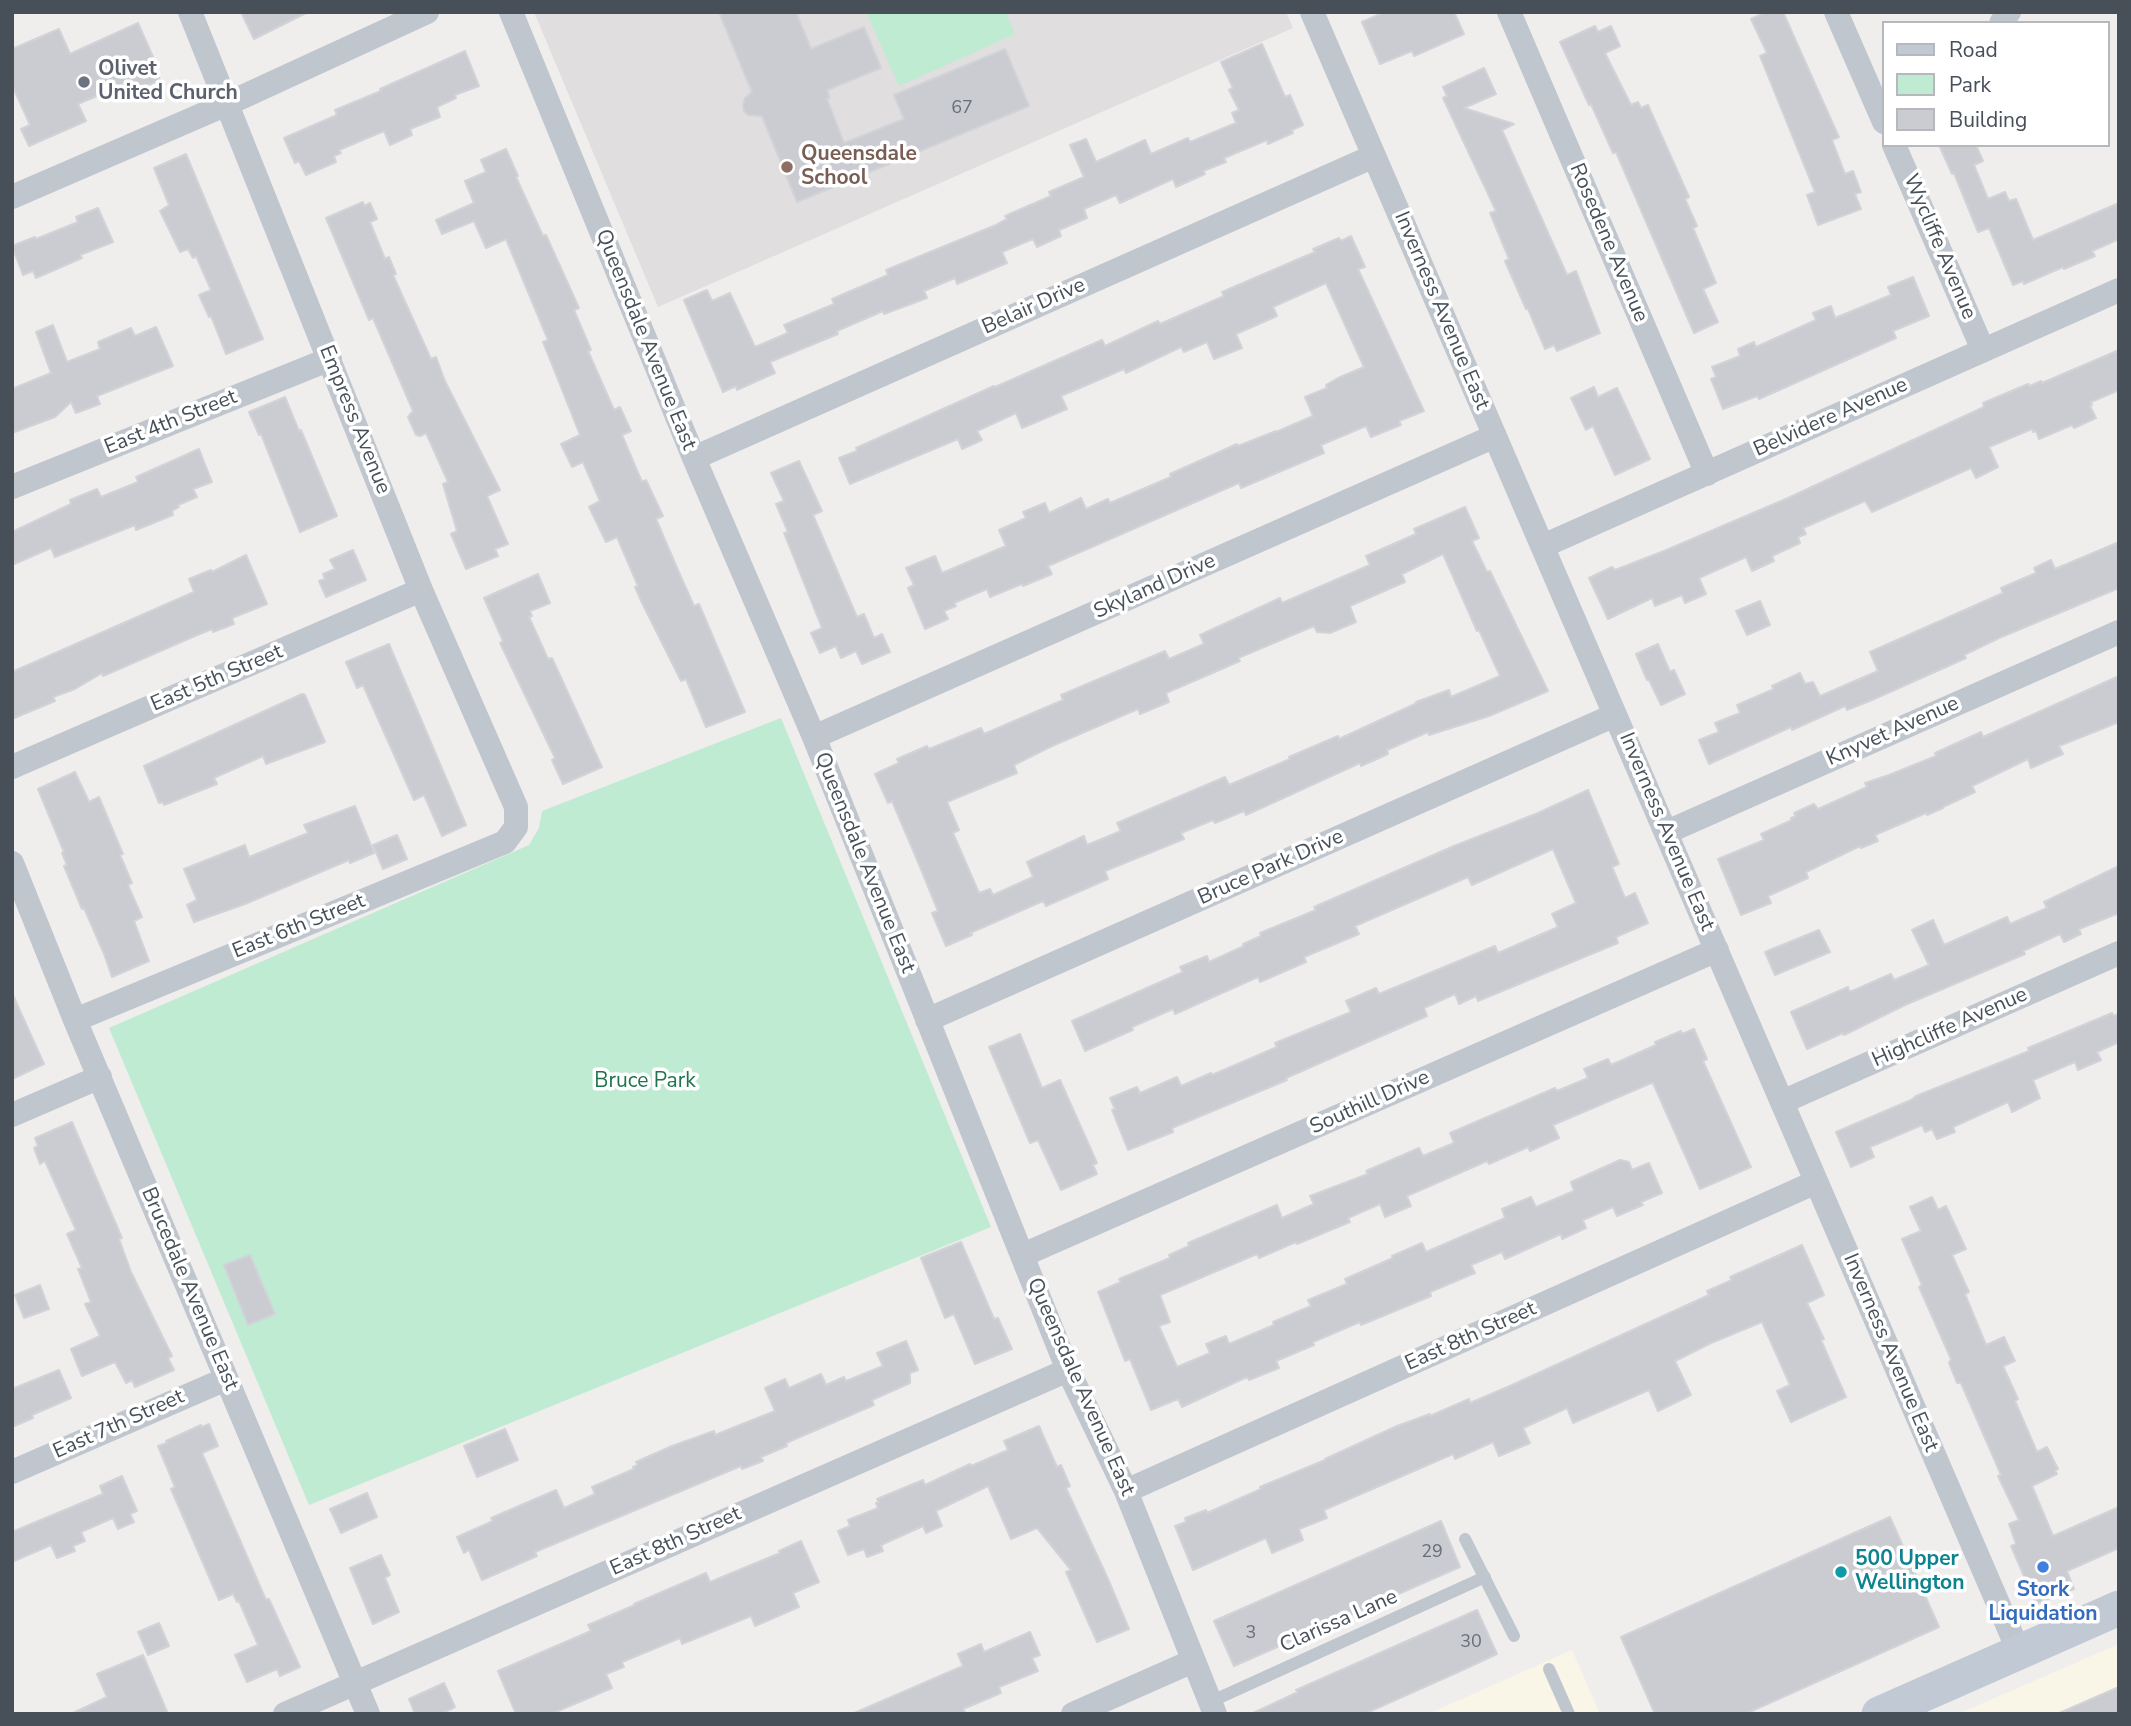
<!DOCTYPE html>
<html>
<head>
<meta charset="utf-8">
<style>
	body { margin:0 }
	#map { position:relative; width:2131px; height:1726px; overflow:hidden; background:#f0eded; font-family:"Nunito Sans",sans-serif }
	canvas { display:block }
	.frame { position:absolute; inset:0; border:14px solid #474f59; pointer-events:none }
	.legend { position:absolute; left:1882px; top:21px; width:228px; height:126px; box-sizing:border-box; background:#fff; border:2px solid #b5b9bd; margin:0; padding:9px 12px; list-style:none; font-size:21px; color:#474f59 }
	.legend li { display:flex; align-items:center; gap:14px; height:35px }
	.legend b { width:35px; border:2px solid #b5b9bd }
</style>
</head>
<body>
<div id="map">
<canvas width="2131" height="1726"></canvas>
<div class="frame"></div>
<ul class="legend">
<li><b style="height:9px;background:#c1c9d5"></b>Road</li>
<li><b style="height:19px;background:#beebd2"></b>Park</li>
<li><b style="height:19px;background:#caccd1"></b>Building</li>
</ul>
</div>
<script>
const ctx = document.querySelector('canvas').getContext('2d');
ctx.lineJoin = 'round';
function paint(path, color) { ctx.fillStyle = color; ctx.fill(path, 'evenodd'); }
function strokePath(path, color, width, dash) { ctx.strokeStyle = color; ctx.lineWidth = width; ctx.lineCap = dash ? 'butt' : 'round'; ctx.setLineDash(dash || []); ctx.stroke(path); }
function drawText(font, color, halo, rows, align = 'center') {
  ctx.font = font + ' "Nunito Sans",sans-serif'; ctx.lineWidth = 7; ctx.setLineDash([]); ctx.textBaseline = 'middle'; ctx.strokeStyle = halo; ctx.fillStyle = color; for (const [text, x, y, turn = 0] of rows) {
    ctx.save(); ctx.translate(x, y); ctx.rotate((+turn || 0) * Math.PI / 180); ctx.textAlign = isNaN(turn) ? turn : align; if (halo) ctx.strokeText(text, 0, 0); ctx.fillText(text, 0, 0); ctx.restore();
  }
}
const commercial = new Path2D(`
	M2119,1644V1714H1958Z
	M1572,1650L1600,1714H1428Z`);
const education = new Path2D(`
	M534,12H1286L1293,28L658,307Z`);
const green = new Path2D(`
	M866,12H1006L1015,34L899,86Z
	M781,718L991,1227L309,1505L109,1028L529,845L539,828L542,811Z`);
const building = new Path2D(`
	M241,12H308L254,39Z
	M719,12H796L811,49L864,27L881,68L827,90L830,98L827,99L844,143L904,119L894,95L1005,49L1029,106L797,202L762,116L748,115L744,111L743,105L745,98L752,92Z
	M1385,12H1454L1464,34L1414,56L1412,51L1380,64L1362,22Z
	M1766,12H1783L1837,133L1839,137L1832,140L1845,174L1853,171L1861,192L1855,194L1861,209L1818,225L1807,195L1815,192L1760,56L1767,53L1751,19Z
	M138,23L157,66L155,67L160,80L115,100L111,90L78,104L86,121L29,146L21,129L30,125L12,85V49L59,29L70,54Z
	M1595,26L1598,32L1611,26L1620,46L1605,53L1631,105L1638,102L1641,108L1648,105L1689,197L1685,199L1697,226L1693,228L1716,283L1703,289L1718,322L1694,333L1616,152L1613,153L1591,104L1589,105L1560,42Z
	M1262,44L1285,97L1290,95L1303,125L1292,130L1293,133L1268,144L1267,140L1224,158L1226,162L1203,171L1205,174L1176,187L1173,179L1120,203L1116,195L1084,209L1087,218L1059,230L1061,236L1037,247L1033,239L1002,252L1007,263L957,284L955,278L924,291L927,298L884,314L883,311L837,331L838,334L770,362L775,373L737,390L736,386L723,392L684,300L707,290L712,301L730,293L755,347L788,333L784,325L834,304L832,299L888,275L886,270L996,225L1007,219L1005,216L1051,196L1049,192L1084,177L1070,145L1086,139L1096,162L1145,140L1151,154L1188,138L1190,142L1236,123L1232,113L1239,110L1229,90L1233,88L1221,62Z
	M465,51L479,86L455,95L456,98L437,107L440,117L410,129L412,135L390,145L384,131L339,150L341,153L334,156L336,162L306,175L299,161L295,163L284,138L337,115L335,110L381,91L380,89Z
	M1484,68L1496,94L1464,108L1514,124L1502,130L1567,275L1576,271L1600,333L1557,351L1554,345L1545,349L1528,309H1526L1505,261L1509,259L1490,213L1496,211L1443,98L1447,96L1443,87Z
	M1939,145H1976L1983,161L1974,165L1988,199L2005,192L2009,201L2016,199L2033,240L2119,203V239L2092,251L2095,256L2064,269L2063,267L2024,284L2023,281L2013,285L1989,228L1978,232L1954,173L1952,174Z
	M506,149L518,176L516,177L543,236L546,235L579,308L574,310L591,350L588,351L614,410L620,407L631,431L622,435L642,482L646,480L663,516L656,519L681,577L694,606L699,604L745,712L706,727L686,679L681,681L642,603L635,587L638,586L617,537L606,542L589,507L600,501L583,462L572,467L561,444L580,435L543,342L548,340L506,239L486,248L474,221L442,234L436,220L474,203L465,181L486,172L481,160Z
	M186,154L263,339L226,354L211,316L209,317L199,295L211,290L196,256L193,258L188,249L180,252L160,211L169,205L154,168Z
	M363,202L364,206L370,203L377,219L370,222L385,259L389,257L396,274L393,275L431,359L436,357L445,381L500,490L487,496L508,544L495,549L498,556L466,569L451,534L457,531L443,484L448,482L426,433L420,436L416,435L408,417L413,411L373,318L369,320L326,218Z
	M98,208L113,242L80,255L82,258L36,278L33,271L23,275L12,246L35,237L36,239L78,222L76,217Z
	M1351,236L1365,267L1358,269L1424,411L1399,421L1401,425L1371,437L1366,426L1321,445L1324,453L1241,488L1239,483L1048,566L1052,574L1023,586L1022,584L990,597L987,589L954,603L956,606L944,611L948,619L925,629L908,588L914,585L906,568L935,556L942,573L1006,546L999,530L1026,518L1023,512L1045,503L1049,513L1081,498L1086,509L1108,499L1110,503L1171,477L1170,474L1237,444L1238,446L1276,431V432L1313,416L1305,397L1327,388L1326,385L1338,378L1364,367L1326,283L1273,307L1277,316L1236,334L1242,348L1214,359L1207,342L1184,352L1181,347L1126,373L1124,369L1061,396L1067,409L1022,428L1016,413L977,431L982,440L962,449L958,439L850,484L839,458L857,451L856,448L994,386L995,387L1102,340L1105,346L1158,321L1160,324L1224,296L1222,292L1315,252L1313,249L1339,238L1341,241Z
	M1913,277L1929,316L1893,331L1896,338L1759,399L1757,396L1723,409L1711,379L1716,377L1712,367L1740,356L1738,349L1754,342L1756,347L1816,320L1813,313L1831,306L1835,318L1891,295L1888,287Z
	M53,325L67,362L100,349L98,342L131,328L135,336L156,327L173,366L97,396L100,404L76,413L71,402L55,417L12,433V389L51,373L36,332Z
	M2119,350V390L2091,402L2092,405L2090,406L2096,418L2074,428L2072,425L2039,439L2036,431L2033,432L2032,429L1989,447L1998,467L1976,478L1971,468L1872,512L1865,501L1803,528L1806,534L1798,537L1800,543L1772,556L1774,561L1752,571L1746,557L1699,578L1706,594L1685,603L1682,595L1655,606L1652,598L1608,619L1589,578L1612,567L1615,570L1664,551L1788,498L1984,407L1983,403L2028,384L2030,386L2041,381L2042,383Z
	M1594,387L1598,397L1617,388L1650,459L1615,475L1593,426L1586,430L1571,398Z
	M285,397L299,431L301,430L337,516L300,532L261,434L259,435L249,412Z
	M199,449L212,482L193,489L197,497L178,505L179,507L172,511L173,515L136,530L135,525L55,557L51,548L12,565V532L71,504L70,500L97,489L101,497L138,482L136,477Z
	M799,461L822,511L813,515L857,617L864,614L874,638L882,634L890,652L862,664L856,651L841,658L836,646L820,653L811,633L822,628L784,533L788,532L776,504L784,501L771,473Z
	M1465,507L1479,538L1472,541L1487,572L1490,571L1548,691L1489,716L1429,735L1428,732L1387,750L1388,754L1361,766L1360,763L1246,815L1244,811L1215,823L1213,820L1181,833L1184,839L1105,871L1108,879L1046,906L1043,901L970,933L972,935L946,946L932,913L938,911L918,862L892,801L888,803L875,774L899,763L897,759L927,746L929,749L981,728L984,734L1063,700L1061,695L1165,651L1169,659L1204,644L1200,635L1280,598L1282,603L1370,565L1366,556L1416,534L1414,529ZM1443,554L1477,631L1479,630L1500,676L1451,697L1449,690L1416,702L1417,703L1339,739L1338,736L1289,757L1290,759L1229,785L1225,777L1117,823L1121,831L1087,845L1084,836L1027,862L1033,877L993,895L990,889L979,893L953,833L959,830L947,802L1017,773L1014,765L1052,746L1138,709L1140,714L1169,702L1166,693L1240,661L1238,658L1314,626L1317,632L1330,633L1356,622L1350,606L1405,582L1402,574Z
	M2119,542V588L1999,638L1964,655L1966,658L1872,700L1847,710L1845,706L1792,730L1791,727L1709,764L1699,740L1719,732L1715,723L1740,713L1737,705L1774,689L1772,686L1800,673L1805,684L1813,682L1820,696L1878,671L1870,652L2003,593L2001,588L2036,573L2034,568L2051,560L2055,569Z
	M353,550L366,580L326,597L319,581L325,579L323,574L335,569L330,560Z
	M246,555L267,604L232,618L234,624L213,632L212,629L195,636L103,676L102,673L75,689L53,697L55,701L12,719V672L194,592L189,579L211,570L212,572Z
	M538,574L550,603L530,611L532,616L529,617L548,659L552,658L602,767L563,784L552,760L555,758L500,643L503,641L484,598Z
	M1760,601L1770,625L1747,635L1736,611Z
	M389,644L466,825L442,836L424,795L414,800L363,685L357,688L346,662Z
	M1658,644L1670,672L1674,670L1685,694L1661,705L1649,680H1647L1636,654Z
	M2119,676V722L2059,746L2063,754L2031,768L2028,759L1972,786L1975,792L1943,807V808L1927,815L1926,813L1875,835L1878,841L1861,848L1860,846L1806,872L1808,878L1768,896L1771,903L1741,915L1718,859L1764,840L1761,834L1792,820L1791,818L1796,816L1794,813L1814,804L1818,809L1867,787L1865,783L1889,775L1936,756L1935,753L1981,732L1983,737Z
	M302,694L305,695L325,742L266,764L263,756L218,776L214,778L217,784L164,805L163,802L159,803L144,766Z
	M75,772L89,802L99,797L123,854L120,855L132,883L128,885L142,917L134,921L149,961L112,977L104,954L84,908L82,909L64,866L67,865L62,853L64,852L38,789Z
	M1588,790L1619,864L1612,867L1625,898L1635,893L1648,923L1616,937L1618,943L1478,1001L1476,996L1459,1004L1455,994L1424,1008L1427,1016L1286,1078L1287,1080L1172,1128L1173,1132L1128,1150L1112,1110L1115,1109L1110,1098L1137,1087L1140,1093L1177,1077L1181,1086L1211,1073L1212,1075L1277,1047L1275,1043L1351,1012L1346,1001L1376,988L1379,994L1495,946L1498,953L1558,927L1552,914L1576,903L1553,849L1472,885L1468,877L1355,926L1359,934L1304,957L1306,962L1260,982L1258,977L1175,1014L1173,1009L1132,1027L1133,1030L1085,1051L1072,1021L1183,972L1180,967L1207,956L1209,962L1244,946L1243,944L1261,936L1260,933L1316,910L1314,907L1454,846L1538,813Z
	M355,806L374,853L350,863L349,860L245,904L194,922L187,905L197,900L184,869L245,845L249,857L308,833L304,825Z
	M397,835L407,859L383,869L373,845Z
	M2119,866V913L2079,929L2081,934L2064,942L2060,934L2023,951L2025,954L1905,1005L1844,1035L1843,1033L1807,1049L1791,1012L1848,987L1849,991H1852L1891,974L1894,980L1929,965L1912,930L1933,920L1944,945L2007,917L2010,924L2047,908L2044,902Z
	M1819,930L1830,952L1775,975L1765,952Z
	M12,993L44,1064L12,1079Z
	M2112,1013L2114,1016L2119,1013V1042L2097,1052L2101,1060L2078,1070L2075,1062L2033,1080L2040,1098L2012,1112L2008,1102L1953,1127L1955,1132L1937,1139L1932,1129L1925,1132L1922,1125L1870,1147L1874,1157L1851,1167L1836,1132L1911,1100L1916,1096L2029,1051L2028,1048Z
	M1694,1029L1707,1059L1703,1061L1751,1167L1700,1189L1653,1083L1649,1084L1553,1125L1559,1138L1530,1151L1528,1147L1489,1164L1487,1161L1407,1196L1411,1206L1385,1217L1380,1204L1348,1218L1350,1222L1297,1244L1296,1242L1259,1258L1257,1254L1160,1295L1170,1322L1159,1326L1177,1367L1210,1353L1206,1344L1226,1336L1229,1344L1274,1325L1273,1322L1311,1306L1308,1300L1347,1284L1345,1279L1393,1258L1392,1256L1422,1243L1426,1252L1505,1218L1502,1209L1531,1197L1536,1207L1574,1191L1571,1182L1620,1160L1629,1162L1632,1170L1649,1163L1662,1193L1641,1202L1643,1205L1617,1216L1613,1207L1583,1220L1586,1228L1562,1239L1561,1234L1505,1259L1502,1252L1471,1265L1475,1273L1430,1292L1431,1296L1361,1325L1360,1322L1313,1342L1314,1345L1276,1361L1279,1368L1249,1380L1247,1377L1182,1407L1178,1399L1151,1410L1130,1359L1125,1361L1098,1292L1121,1282L1119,1279L1170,1258L1169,1255L1189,1246L1188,1243L1277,1205L1282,1218L1314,1204L1310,1196L1368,1174L1366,1171L1419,1148L1423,1156L1454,1143L1450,1133L1555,1088L1557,1091L1588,1078L1584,1069L1608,1059L1611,1065L1656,1045L1655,1042L1681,1031L1682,1034Z
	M1020,1034L1042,1088L1060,1080L1097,1163L1093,1165L1097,1174L1061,1190L1038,1140L1030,1143L989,1047Z
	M72,1122L122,1238L119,1239L131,1272L172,1356L168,1358L174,1370L135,1387L132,1380L126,1383L115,1362L82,1376L71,1349L100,1336L85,1304L91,1302L78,1269L82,1268L67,1234L76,1230L45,1161L40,1164L34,1148L38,1146L35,1138Z
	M1932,1197L1938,1210L1946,1206L1966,1249L1952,1255L1969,1292L1965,1294L1986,1345L2004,1337L2015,1361L2003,1366L2018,1399L2015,1401L2037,1452L2047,1447L2058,1469L2055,1471L2057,1474L2032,1486L2053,1536L2119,1507V1548L2067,1571L2074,1589L2036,1604L2011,1546L2016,1544L2009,1524L2019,1520L1998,1476L2001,1475L1961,1383H1957L1949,1363L1951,1359L1919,1287L1922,1285L1902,1239L1921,1231L1910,1207Z
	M961,1242L994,1319L998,1318L1012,1349L975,1364L954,1314L945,1318L921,1258Z
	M1802,1245L1824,1295L1807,1303L1824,1339L1821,1340L1846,1397L1791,1422L1777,1391L1790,1385L1762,1322L1711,1343L1675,1361L1691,1395L1658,1411L1649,1390L1573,1423L1567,1408L1523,1428L1530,1443L1499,1456L1493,1442L1455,1459L1453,1454L1324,1510L1327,1518L1299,1529L1303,1540L1272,1553L1266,1538L1193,1570L1175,1526L1186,1522L1185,1518L1206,1510L1207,1513L1261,1489L1260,1487L1325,1460V1459L1397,1426L1430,1414V1416L1469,1399L1470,1403L1512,1385L1709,1295L1707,1291L1732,1280L1730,1277Z
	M250,1255L275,1314L248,1325L224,1265Z
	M40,1285L49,1309L24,1318L15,1295Z
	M906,1341L918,1370L910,1373V1383L872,1400L874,1405L786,1443L787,1446L761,1457L763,1461L742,1469L741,1466L535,1552L537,1556L482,1580L469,1550L464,1553L457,1537L493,1521L491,1518L556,1490L564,1508L595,1494L592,1487L634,1469L633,1467L638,1465L636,1462L672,1446L714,1431L715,1435L775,1411L765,1388L785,1379L789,1388L821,1374L826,1385L844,1377L846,1381L883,1366L877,1353Z
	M59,1370L71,1398L32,1415L33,1418L12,1427V1389Z
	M209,1424L218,1446L202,1453L266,1600L269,1599L300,1667L280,1676L277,1669L247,1682L235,1655L258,1645L239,1601L237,1602L233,1594L219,1600L171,1489L175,1487L158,1446L167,1443L166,1441L201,1425L202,1427Z
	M1039,1426L1057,1467L1061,1465L1070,1486L1066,1488L1108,1579L1129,1629L1097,1642L1066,1572L1071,1570L1037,1528L1011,1539L988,1486L936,1511L942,1526L926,1533L923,1526L881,1545L883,1551L867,1557L864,1549L848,1555L838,1531L850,1526L848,1520L878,1508L876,1503L879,1502L877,1499L923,1480L925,1485L970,1464L971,1466L1008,1450L1004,1441Z
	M505,1429L518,1460L477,1477L464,1446Z
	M122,1476L137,1511L130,1514L134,1522L118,1529L113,1518L81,1532L85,1541L73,1546L75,1551L57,1558L51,1545L12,1562V1532L103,1494L100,1486Z
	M367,1493L377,1517L341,1533L330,1509Z
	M1890,1517L1939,1627L1745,1714H1655L1621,1637Z
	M1441,1521L1460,1567L1234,1666L1214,1621Z
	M801,1541L819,1582L793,1593L799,1607L755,1626L751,1616L682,1644L680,1638L622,1662L624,1667L606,1674L612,1688L551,1714H516L498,1671L591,1631L588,1625L635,1605L634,1604L706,1573L710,1582L780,1553L779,1551Z
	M381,1555L390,1575L385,1578L399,1612L373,1624L350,1568Z
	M1477,1610L1497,1654L1456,1673L1364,1714H1251L1298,1692L1296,1690Z
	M159,1623L169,1646L148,1655L138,1632Z
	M1030,1632L1040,1655L1032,1658L1038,1671L999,1687L1001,1693L963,1709L966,1714H852L963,1666L958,1654L981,1644L984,1652Z
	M143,1655L168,1714H71L107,1697L97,1674Z
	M444,1683L455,1707L441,1714H415L409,1699Z
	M2119,1687V1714H2057Z`);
const lane = new Path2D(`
	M1465,1539L1514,1636
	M1549,1669L1569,1714
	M1210,1702L1485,1577`);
const street = new Path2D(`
	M511,12L694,458L814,737L1068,1370L1126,1491L1215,1714
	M1312,12L2019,1652
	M1509,12L1707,474
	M1836,12L1884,122
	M2001,23L2009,12
	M1894,145L1983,350
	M12,197L227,104L427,12
	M694,458L1374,156
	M12,487L330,359
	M1543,546L2119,290
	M814,737L1495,436
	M12,767L421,590
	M1667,832L2119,632
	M12,863L75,1020L368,1714
	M75,1020L505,842L516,827V807L421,590L190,12
	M927,1020L1615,715
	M1782,1102L2119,953
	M12,1115L100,1077
	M1023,1255L1717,950
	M12,1472L226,1379
	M1126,1491L1816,1182
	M285,1714L1068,1370
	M1073,1714L1193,1661`);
const secondary = new Path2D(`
	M1879,1714L2119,1608`);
const markers = [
	[84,82,7,"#6b7280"],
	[787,167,7,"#8d6e63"],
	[2043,1567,7,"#3f7fe0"],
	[1841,1572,7,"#0f9aa8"]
];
const numberNames = [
	["67",962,109],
	["29",1432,1553],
	["3",1251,1634],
	["30",1471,1643]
];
const worshipNames = [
	["Olivet",98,70],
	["United Church",98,94]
];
const educationNames = [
	["Queensdale",801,155],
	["School",801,179]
];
const streetNames = [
	["Rosedene Avenue",1608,243,67],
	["Wycliffe Avenue",1939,247,67],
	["Belair Drive",1034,307,-24],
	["Inverness Avenue East",1441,311,67],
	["Queensdale Avenue East",645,340,68],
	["Belvidere Avenue",1831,418,-24],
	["Empress Avenue",354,420,68],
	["East 4th Street",171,423,-22],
	["Skyland Drive",1155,587,-24],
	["East 5th Street",217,679,-23],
	["Knyvet Avenue",1893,732,-24],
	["Inverness Avenue East",1666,832,67],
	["Queensdale Avenue East",864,863,68],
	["Bruce Park Drive",1271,868,-24],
	["East 6th Street",299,927,-22],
	["Highcliffe Avenue",1950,1028,-24],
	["Southill Drive",1370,1103,-24],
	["Brucedale Avenue East",189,1289,67],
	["East 8th Street",1471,1337,-24],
	["Inverness Avenue East",1890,1353,67],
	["Queensdale Avenue East",1080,1387,66],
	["East 7th Street",119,1425,-24],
	["East 8th Street",676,1542,-24],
	["Clarissa Lane",1339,1622,-24]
];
const parkNames = [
	["Bruce Park",645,1082]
];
const cultureNames = [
	["500 Upper",1855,1560],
	["Wellington",1855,1584]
];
const shopNames = [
	["Stork",2043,1591],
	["Liquidation",2043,1615]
];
paint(commercial, '#faf6e7');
paint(education, '#e0dede');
paint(green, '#beebd2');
paint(building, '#caccd1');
strokePath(building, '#d1d3d8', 2);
strokePath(lane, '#bfc6ce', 12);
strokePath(street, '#bfc6ce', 24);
strokePath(secondary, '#c1c9d5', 35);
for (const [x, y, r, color] of markers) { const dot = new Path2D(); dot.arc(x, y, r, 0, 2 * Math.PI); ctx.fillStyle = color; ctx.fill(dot); strokePath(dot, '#fff', 2.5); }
drawText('18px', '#686e77', null, numberNames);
drawText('bold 21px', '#5b616d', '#fff', worshipNames, 'left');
drawText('bold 21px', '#785e54', '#fff', educationNames, 'left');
drawText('21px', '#474f59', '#fff', streetNames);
drawText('21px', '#1d744f', '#fff', parkNames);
drawText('bold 21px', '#0d838f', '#fff', cultureNames, 'left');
drawText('bold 21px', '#366cbe', '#fff', shopNames);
</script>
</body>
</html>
